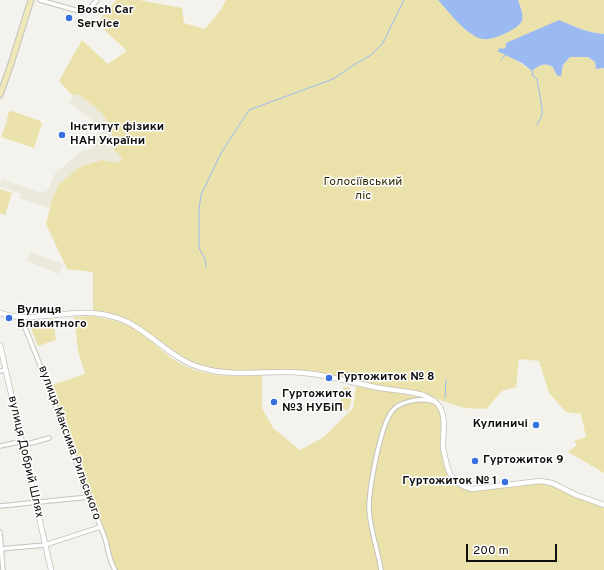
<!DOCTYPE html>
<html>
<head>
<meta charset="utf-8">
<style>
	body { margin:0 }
	#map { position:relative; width:604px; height:570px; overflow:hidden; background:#f3f2ed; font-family:Overpass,sans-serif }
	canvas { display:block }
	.scale { position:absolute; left:466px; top:544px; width:91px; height:18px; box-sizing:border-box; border:2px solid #100f0e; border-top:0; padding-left:5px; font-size:12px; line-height:14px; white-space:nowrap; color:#100f0e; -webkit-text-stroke:3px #fff; paint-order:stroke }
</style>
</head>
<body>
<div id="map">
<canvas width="604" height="570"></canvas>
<div class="scale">200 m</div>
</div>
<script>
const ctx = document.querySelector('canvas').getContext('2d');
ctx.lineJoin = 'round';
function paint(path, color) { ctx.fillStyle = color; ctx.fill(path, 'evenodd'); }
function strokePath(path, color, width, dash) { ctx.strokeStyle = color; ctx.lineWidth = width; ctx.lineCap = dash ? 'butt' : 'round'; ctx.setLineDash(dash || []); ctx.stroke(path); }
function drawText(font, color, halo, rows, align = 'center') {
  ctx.font = font + ' Overpass,sans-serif'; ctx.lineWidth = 3; ctx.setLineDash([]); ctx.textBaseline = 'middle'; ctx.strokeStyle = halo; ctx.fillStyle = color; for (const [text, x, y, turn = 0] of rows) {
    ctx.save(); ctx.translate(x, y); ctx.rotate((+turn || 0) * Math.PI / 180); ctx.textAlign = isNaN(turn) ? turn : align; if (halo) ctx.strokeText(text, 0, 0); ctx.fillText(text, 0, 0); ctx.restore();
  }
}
const built = new Path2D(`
	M78,94L102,112L109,123L113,139V149L122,158L118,163L102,160L52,199L50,208L19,198L20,193L0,187L1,179L42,193L48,190L54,175L81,151L94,148L98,130L93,121L69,102L73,96Z
	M30,252L63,264L59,274L27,261Z`);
const green = new Path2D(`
	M117,0H139L182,8L184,23L205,29L220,11L226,0H438L465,30L488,39L499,36L520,25C525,17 521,8 518,0H604V34C591,33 576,28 564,22L503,49C509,58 523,64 532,71C539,65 545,62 553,67L556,74L561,75L563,65L570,57H588L595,62L596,69L604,68V473L568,452L577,445L574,441L586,437L581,414L566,412L549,393L539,361L519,359L516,387L502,391L486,409L464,408L422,394L308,372H226L184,361L136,325L93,312V272L67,269L46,224L52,199L59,184L80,167L102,160L118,163L122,158L113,149C113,117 101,112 78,94L73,96L59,81L82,40L108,64L127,51L98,24L106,10Z
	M12,111L40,121L42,124L34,148L1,137L5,126L7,122V119L9,112Z
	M0,189L12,193L5,215L0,213Z
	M93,316C106,319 122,321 134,328C151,338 164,355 181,364C205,377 235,377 262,375V408L273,428L300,450L324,437L353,408L356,386L427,398L439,407L443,423L442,448L451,478L461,488L473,490L540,482L552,485L604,506V570H116L113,565L49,386L85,374L78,350L74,317Z
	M53,319L56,340L38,346L28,321Z
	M344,387H348L352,391C351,397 352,420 341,406V391Z`);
const water = new Path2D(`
	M438,0H518C520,6 524,15 522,21C520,28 495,39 488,39C484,40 479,38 476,37C460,28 450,13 438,0Z
	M559,20C573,26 588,33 604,34V68L596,69L595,62L588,57H570L563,65L561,76H558L556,74L553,67C545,62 539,65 532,71L522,63L497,51L500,48L503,49L506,47V43Z`);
const stream = new Path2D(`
	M501,60L506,54
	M532,71L533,76L537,79L542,108V115L537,125
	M206,267L205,259L199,248V209L201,195L221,153L249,110L333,79L357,63L371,55L383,43L404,0
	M445,398L446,380`);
const minor = new Path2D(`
	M40,0L82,12L88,10L97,0
	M20,316C51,387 74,461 103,533C109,546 107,557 115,570
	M0,371L5,370
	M24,445L49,438
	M0,446L23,441
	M0,506L89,497
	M0,532L3,570
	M0,549L45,545L100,527
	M381,570C378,550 370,530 369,509C369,488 380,427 392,411C400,401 420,398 432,401`);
const tertiary = new Path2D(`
	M0,313C30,323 63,311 93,313C106,314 125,319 136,327C159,341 176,361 202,368C229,376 255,372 283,372C314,371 344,381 375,387C388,390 411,391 423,395C428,397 437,402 440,407C446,418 443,434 443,446C443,451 445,456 446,461C449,477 456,485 472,489L540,481L552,483L576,495L604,505
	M0,345L51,570`);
const secondary = new Path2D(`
	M0,95L11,64L31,0`);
const markers = [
	[69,18,4,"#3770df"],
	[62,135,4,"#3770df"],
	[9,318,4,"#3770df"],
	[329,378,4,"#3770df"],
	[274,402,4,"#3770df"],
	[536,425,4,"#3770df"],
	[475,461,4,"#3770df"],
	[505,482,4,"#3770df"]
];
const poiNames = [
	["Bosch Car",77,11],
	["Service",77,25],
	["Інститут фізики",70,128],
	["НАН України",70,142],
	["Вулиця",17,311],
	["Блакитного",17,325],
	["Гуртожиток № 8",337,378],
	["Гуртожиток",282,395],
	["№3 НУБіП",282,409],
	["Кулиничі",528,425,"right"],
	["Гуртожиток 9",483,461],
	["Гуртожиток № 1",497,482,"right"]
];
const parkNames = [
	["Голосіївський",363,183],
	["ліс",363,197]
];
const streetNames = [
	["вулиця Максима Рильського",69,443,70],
	["вулиця Добрий Шлях",25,457,77]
];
paint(built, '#ebe9dc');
paint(green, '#ebe2ab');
paint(water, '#9bbaf2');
strokePath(stream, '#9bbaf2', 1);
strokePath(minor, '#c3c2bd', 5.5);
strokePath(tertiary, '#c3c2bd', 6);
strokePath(secondary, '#c3c2bd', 7);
strokePath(minor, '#fff', 3.5);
strokePath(tertiary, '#fff', 4.5);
strokePath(secondary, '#efe8b9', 5);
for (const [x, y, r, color] of markers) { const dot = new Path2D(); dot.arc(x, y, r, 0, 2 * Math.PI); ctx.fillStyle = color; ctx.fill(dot); strokePath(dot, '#fff', 1.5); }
drawText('bold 12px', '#100f0e', '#fff', poiNames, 'left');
drawText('12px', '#322c05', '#fff', parkNames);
drawText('12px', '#100f0e', '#fff', streetNames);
</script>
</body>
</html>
